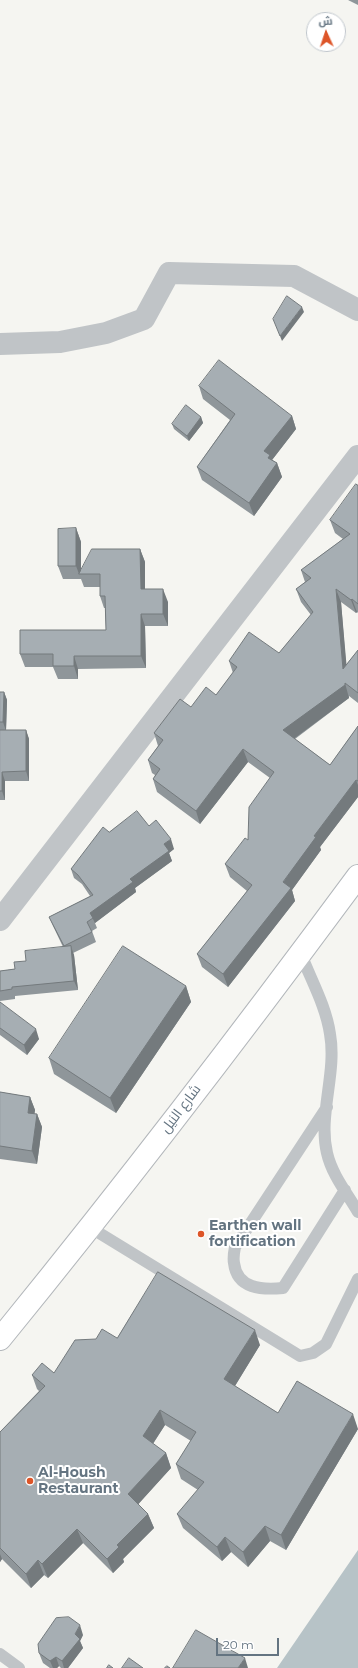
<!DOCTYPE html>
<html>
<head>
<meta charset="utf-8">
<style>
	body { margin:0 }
	#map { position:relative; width:358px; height:1668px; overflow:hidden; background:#f5f5f1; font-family:Montserrat,Cairo,sans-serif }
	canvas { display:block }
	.north { position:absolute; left:306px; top:12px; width:40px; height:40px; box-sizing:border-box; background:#fff; border:1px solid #c1c7cd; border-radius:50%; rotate:357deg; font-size:11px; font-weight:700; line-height:16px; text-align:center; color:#647481 }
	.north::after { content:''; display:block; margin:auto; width:14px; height:18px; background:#dd5528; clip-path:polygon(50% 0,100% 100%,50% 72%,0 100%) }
	.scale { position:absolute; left:216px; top:1638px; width:63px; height:18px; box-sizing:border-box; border:2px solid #647481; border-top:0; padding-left:5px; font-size:12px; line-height:14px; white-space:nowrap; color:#647481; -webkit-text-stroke:3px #fff; paint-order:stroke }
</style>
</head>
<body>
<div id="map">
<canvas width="358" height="1668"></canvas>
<div class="north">ش</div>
<div class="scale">20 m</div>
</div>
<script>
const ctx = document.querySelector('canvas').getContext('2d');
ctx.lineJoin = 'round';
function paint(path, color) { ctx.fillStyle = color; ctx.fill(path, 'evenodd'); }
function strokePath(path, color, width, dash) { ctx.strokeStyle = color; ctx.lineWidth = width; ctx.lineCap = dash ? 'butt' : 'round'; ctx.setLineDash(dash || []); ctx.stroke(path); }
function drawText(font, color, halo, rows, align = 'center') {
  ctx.font = font + ' Montserrat,Cairo,sans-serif'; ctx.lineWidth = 4; ctx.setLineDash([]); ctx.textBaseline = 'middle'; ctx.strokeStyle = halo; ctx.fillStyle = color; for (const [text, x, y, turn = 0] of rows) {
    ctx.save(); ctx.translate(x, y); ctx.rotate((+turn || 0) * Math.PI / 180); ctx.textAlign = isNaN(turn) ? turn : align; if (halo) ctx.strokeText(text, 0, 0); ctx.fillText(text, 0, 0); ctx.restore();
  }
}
const water = new Path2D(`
	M358,1550V1668H277Z`);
const lane = new Path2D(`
	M301,954C311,980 326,1006 330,1034C337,1073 318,1115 327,1153C332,1175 347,1193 358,1212
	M327,1107L235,1247C234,1252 233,1258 234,1263C237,1289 262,1290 283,1288L345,1190
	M91,1228L300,1356L313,1353L326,1344L358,1279
	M0,1654L19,1668`);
const street = new Path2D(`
	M0,344L60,342L106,333L144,319L169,273L294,276L358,310
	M0,920L358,456`);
const primary = new Path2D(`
	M0,1339C123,1188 242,1033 358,876`);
const wall = new Path2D(`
	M348,0H358V5Z
	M199,386L292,416L296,429L272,460L277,463L282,477L254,516L202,480L197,467L230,420L203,399Z
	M201,417L203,423L189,441L174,429L172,424Z
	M358,485V613L357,612L356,613L341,602L346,665L358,650V703L349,696V698L295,739L330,765L358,726V797L320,847L321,850L292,890L295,901L228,987L202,967L197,954L247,891L230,877L225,864L248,840L270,778L248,762L200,824L157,792L153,779L155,775L152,773L148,760L158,746L154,733L191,707L216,695L233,673L229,661L279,653L311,615L301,602L296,589L305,582L301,570L343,539L335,533L330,520Z
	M76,528L81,542V571L140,549L145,562V589L168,602V626H145L146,668L78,669V679H58L53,667H25L20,654L106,630L105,608H104L100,596V587H84L81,579H63L58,566Z
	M0,692H4L7,700L6,730H26L29,739V781H5V800H0Z
	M149,826L174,849L169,853L172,861L135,888L136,892L95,923L97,928L92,931L96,942L73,953L74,955L78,990L15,996V999L0,1001V971L15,969L26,961L63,947L53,926L49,917L90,896L82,884L74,878L71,869L109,832Z
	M186,986L191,1002L116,1113L54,1074L49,1058Z
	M0,1002L39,1039L27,1055L0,1035Z
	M0,1092L30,1097L35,1110L34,1114H37L42,1127L37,1164L0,1159Z
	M117,1338L260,1345L235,1386L278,1413L358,1429L286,1550L270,1541L248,1567L231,1552L222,1561L183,1528L177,1514L198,1490L181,1479L176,1464L191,1441L165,1425L153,1444L166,1453L171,1468L138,1504L148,1514L154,1528L123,1559L124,1562L113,1573L83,1543L48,1578L44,1575L31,1588L2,1559L0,1562V1432L39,1391L37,1389L32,1375L54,1373Z
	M83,1635L80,1641L83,1648L68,1668H61L59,1666L57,1668H50L43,1663L39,1653Z`);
const shadedWall = new Path2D(`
	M302,307L304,312L282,341L280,336Z
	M292,416L296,429L272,460L277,463L282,477L254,516L249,503L264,451Z
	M201,417L203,423L189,441L187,436Z
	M76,528L81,542V574H79L81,579L76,566Z
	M140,549L145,562V602L141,589Z
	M163,589L168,602V626L163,614Z
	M336,589L341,602L348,682L343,669Z
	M352,599L357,612L356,613L351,600Z
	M141,614L145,626L146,668L141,656Z
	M74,656L78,669V679L74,666Z
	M345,683L349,698L288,743L283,730Z
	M4,692L7,700L6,731L3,722Z
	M26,730L29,739V781L26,771Z
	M243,749L248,762L200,824L196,811Z
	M2,772L5,781V800L2,791Z
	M356,780L358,785V797L320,847L321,850L292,890L295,901L228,987L223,974L314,836Z
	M171,839L174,849L169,853L172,861L135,888L136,892L95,923L90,913L130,879L164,844Z
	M71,946L74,955L78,990L74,981Z
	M186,986L191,1002L116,1113L110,1098Z
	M36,1029L39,1039L27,1055L24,1045Z
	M30,1097L35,1110L33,1126L28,1113Z
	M37,1114L42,1127L37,1164L32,1151Z
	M255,1330L260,1345L230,1394L224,1379Z
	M160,1410L165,1425L148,1451L143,1436Z
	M353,1414L358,1429L286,1550L281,1535Z
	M166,1453L171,1468L134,1509L128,1494Z
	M148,1514L154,1528L123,1559L124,1562L113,1573L107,1559L117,1545Z
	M265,1526L270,1541L248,1567L243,1552Z
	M77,1529L83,1543L48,1578L42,1564Z
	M225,1537L231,1552L222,1561L217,1547Z
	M0,1554L2,1559L0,1562Z
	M38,1560L44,1575L31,1588L26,1574Z
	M80,1625L83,1635L80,1641L83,1648L68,1668H64L62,1661L75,1634Z
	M56,1657L59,1666L57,1668H53L50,1661Z
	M245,1658L248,1668H238Z`);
const building = new Path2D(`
	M287,296L302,307L280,336L273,319Z
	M219,360L292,416L264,451L270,455L268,458L277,463L249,503L197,467L235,414L199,386Z
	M186,405L201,417L187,436L172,424Z
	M356,484L357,485H358V604L352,599L351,600L336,589L343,669L358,650V693L345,683V685L283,730L330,765L358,726V781L356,780L314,836L316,837L283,882L291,888L223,974L197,954L252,885L225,864L245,838L248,840L249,807L274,772L243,749L196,811L153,779L160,769L148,760L163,740L154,733L180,699L191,707L206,687L216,695L237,667L229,661L249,632L279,653L313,612L296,589L311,578L301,570L350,534L330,520Z
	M76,528V566H58V529Z
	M92,549H140L141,589H163V614H141V656H74V666H53V654H20V630H106L105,596H100V574H79Z
	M0,692H4L3,722H0Z
	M0,730H26V771L2,772V791H0Z
	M137,811L149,826L156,820L171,839L164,844L169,851L130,879L133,882L90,913L93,918L87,922L92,932L64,946L49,917L93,895L78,875L71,869L103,827L109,832Z
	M71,946L74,981L12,987V989L0,991V971L15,969L14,962L26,961L25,951Z
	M123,946L186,986L110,1098L49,1058Z
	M0,1002L36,1029L24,1045L0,1028Z
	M0,1092L30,1097L28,1113L37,1114L32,1151L0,1146Z
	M158,1272L255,1330L224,1379L278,1413L297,1381L353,1414L281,1535L265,1526L243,1552L225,1537L217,1547L177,1514L204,1482L176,1464L196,1432L160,1410L143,1436L166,1453L128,1494L148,1514L117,1545L119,1547L107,1559L77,1529L42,1564L38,1560L26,1574L0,1548V1432L45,1386L32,1375L42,1363L54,1373L75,1340L96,1339L102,1329L117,1338Z
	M69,1617L80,1625L75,1634L80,1639L62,1661L56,1657L50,1661L39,1653L38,1644L56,1618Z
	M196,1630L245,1658L238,1668H173Z
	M129,1658L143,1668H122Z
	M109,1665L113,1668H107Z
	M167,1666L170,1668H165Z`);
const markers = [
	[201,1234,4,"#dd5528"],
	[30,1481,4,"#dd5528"]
];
const streetNames = [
	["شارع النيل",181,1109,-53]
];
const poiNames = [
	["Earthen wall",209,1226],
	["fortification",209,1242],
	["Al-Housh",38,1473],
	["Restaurant",38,1489]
];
paint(water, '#b7c3c7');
strokePath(primary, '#b3b7bb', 24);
strokePath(lane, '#c0c4c7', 12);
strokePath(street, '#c0c4c7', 22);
strokePath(primary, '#fff', 22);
paint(wall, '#8f969a');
paint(shadedWall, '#747a7d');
paint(building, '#a6aeb3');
strokePath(building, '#747a7d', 1);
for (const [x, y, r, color] of markers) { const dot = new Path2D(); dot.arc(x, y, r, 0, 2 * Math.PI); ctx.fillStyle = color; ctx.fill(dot); strokePath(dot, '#fff', 1.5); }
drawText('14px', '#647481', '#fff', streetNames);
drawText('bold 14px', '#647481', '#fff', poiNames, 'left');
</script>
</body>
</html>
